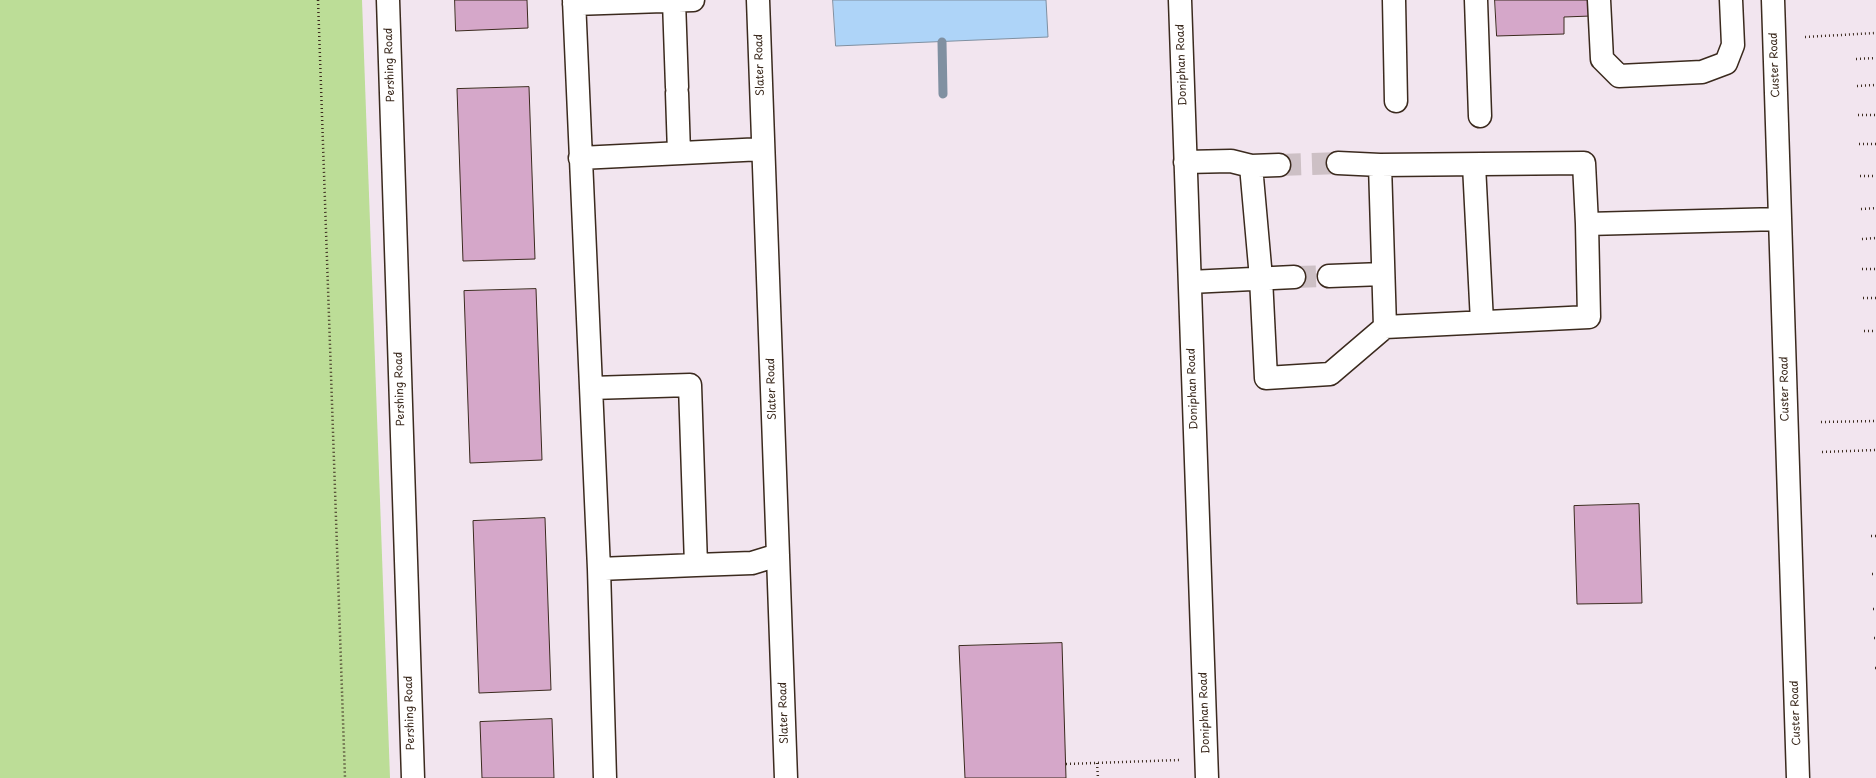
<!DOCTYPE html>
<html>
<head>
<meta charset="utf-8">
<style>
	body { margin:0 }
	canvas { display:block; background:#f2e5ef }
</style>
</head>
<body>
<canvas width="1876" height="778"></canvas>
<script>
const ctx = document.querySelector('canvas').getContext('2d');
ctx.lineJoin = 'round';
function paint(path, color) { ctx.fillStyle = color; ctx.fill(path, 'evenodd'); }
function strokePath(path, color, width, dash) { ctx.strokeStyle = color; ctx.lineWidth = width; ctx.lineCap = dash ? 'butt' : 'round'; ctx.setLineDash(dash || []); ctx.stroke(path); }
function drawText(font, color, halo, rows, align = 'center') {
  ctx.font = font + ' "Playpen Sans",sans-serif'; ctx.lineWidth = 3.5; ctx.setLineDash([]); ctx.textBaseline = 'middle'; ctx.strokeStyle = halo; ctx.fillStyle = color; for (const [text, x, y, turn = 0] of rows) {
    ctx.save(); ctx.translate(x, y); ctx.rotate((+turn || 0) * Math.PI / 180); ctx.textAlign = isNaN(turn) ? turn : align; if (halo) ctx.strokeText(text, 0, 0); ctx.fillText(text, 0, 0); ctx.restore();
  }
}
const green = new Path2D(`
	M0,0H362L390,778H0Z`);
const water = new Path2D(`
	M833,0H1046L1048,37L836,46Z`);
const stream = new Path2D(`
	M942,42L943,94`);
const building = new Path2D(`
	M455,0H527L528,28L456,31Z
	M1495,0H1590L1591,16L1564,17V34L1497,36Z
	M529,87L535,259L463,261L457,89Z
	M536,289L542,460L470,463L464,291Z
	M1639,504L1642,603L1577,604L1574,506Z
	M545,518L551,690L479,693L473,521Z
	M1062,643L1066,778H965L959,646Z
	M552,719L554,778H482L480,722Z`);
const minorTunnel = new Path2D(`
	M1279,165L1338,163
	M1294,277L1329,276`);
const path = new Path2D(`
	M318,0L345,778
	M1805,37L1876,33
	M1856,59L1876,58
	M1857,86L1876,85
	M1858,115H1876
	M1859,144H1876
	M1860,176H1876
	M1861,209L1876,208
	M1862,239L1876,238
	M1862,269H1876
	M1863,298H1876
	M1864,331H1876
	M1821,422L1876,421
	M1822,452L1876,450
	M1871,536H1876
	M1872,574H1876
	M1873,609H1876
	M1874,638H1876
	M1875,668H1876
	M1097,763L1098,778
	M1066,764L1179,760`);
const minor = new Path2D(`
	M388,0L413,778
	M574,0L599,569L605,778
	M758,0L786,778
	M1180,0L1207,778
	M1394,0L1396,101
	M1476,0L1480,116
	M1599,0L1602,59L1619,76L1702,72L1726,63L1733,45L1731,0
	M1773,0L1798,778
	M674,1L677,87
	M574,4L693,0
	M677,93L679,153
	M580,158L763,149
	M1185,162L1231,161L1251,166L1261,278L1266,378L1330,374L1385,327L1380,165L1584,163L1587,224L1780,219
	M1338,163L1380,165
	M1474,165L1482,322
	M1251,166L1279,165
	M1329,276L1383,274
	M1190,282L1294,277
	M1385,327L1589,317L1587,224
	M591,388L690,385L696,565L752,563L778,555
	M599,569L696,565`);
const streetNames = [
	["Pershing Road",390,65,-92],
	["Slater Road",760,65,-92],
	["Doniphan Road",1182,65,-92],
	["Custer Road",1775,65,-92],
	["Pershing Road",400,389,-92],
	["Slater Road",772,389,-92],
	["Doniphan Road",1193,389,-92],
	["Custer Road",1785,389,-91],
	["Pershing Road",410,713,-92],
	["Slater Road",784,713,-92],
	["Doniphan Road",1205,713,-92],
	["Custer Road",1796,713,-92]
];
paint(green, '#bcdd97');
paint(water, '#aed4f8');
strokePath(water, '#8090a1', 1);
strokePath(stream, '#8090a1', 9);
paint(building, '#d5a7c9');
strokePath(building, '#3b2a1e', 1);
strokePath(minorTunnel, '#cdc0c5', 22, [22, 11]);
strokePath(minor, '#3b2a1e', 25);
strokePath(path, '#3b2a1e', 2.5, [1, 3]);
strokePath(minor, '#fff', 22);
drawText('11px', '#3b2a1e', '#fff', streetNames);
</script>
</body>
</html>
